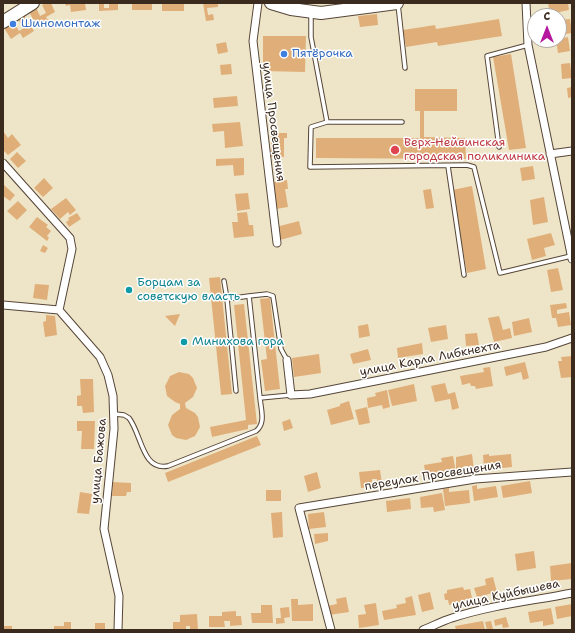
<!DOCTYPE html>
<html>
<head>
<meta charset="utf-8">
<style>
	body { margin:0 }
	#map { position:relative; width:575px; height:633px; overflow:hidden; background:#eee5c8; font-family:"Shantell Sans",sans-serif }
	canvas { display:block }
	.frame { position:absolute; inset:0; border:4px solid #3b2a1e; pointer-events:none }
	.north { position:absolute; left:527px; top:8px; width:40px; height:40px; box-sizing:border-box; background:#fff; border:1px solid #b1aaa5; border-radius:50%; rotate:0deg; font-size:11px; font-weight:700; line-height:16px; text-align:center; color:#3b2a1e }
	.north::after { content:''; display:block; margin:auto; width:14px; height:18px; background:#b5179e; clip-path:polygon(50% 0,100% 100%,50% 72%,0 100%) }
</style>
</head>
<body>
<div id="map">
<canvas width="575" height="633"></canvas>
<div class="frame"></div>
<div class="north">С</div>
</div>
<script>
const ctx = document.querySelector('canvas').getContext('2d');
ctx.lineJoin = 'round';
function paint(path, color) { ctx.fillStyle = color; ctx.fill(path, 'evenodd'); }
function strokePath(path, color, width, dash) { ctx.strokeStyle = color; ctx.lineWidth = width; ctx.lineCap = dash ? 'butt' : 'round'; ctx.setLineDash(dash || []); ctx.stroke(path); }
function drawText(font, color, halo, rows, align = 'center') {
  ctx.font = font + ' "Shantell Sans",sans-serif'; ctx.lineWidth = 3; ctx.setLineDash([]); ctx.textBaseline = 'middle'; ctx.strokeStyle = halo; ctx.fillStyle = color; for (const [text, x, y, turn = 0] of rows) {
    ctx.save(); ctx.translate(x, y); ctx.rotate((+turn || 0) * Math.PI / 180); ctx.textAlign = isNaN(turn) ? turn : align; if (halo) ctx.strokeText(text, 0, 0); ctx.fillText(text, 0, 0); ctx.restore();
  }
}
const building = new Path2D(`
	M46,3H51L55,12L46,17L48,20L36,26L28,9L35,5L40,16L46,13L42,5Z
	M65,3H85L86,10L71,12L70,5L66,6Z
	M99,3H104V8H109V3H118V10L99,11Z
	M132,3H152V10H132Z
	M162,3H184V11H162Z
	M203,3H218V7L207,8L208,15L213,14L214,20L206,21Z
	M548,3H568L569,10L550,14Z
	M23,14L34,31L23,38L20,33L11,39L4,28L13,21L19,31L24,28L17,18Z
	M377,14L378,25L360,27L358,16Z
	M499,19L502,36L438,46L437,42L406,47L403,30L435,25L436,29Z
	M570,19L572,33L559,35V20Z
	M263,36H306L305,72L263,71Z
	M568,37L570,51L558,53L556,40Z
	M226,42L228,52L218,54L216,44Z
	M511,54L526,148L509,150L493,57Z
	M570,63L572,78L562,79L561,64Z
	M231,64L232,74L221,75L220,65Z
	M572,87V97L568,98L567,88Z
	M415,89H457V111H424V137L465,138L466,159L316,158V138H420V111H415Z
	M237,96L238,106L214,108L213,98Z
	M240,122L243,146L225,148L224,131L213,132L212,124Z
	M3,131L8,138L12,134L21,145L8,155L3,150Z
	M271,133H287V138H284V157H271Z
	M17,152L26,161L18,168L10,159Z
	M244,158V175L234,176L233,165L216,166V159Z
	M533,166L535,179L522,181L520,168Z
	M44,178L53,188L43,197L34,188Z
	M287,180L288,189H285L288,207L276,209L272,182Z
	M4,185L15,195L10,201L3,196Z
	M472,186L486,269L467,273L452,190Z
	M431,189L434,208L426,209L423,190Z
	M248,193L250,209L237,211L235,194Z
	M544,197L548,222L533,225L530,200Z
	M66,198L76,210L70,215L68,212L60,219L51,209Z
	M18,201L27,210L17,220L7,211Z
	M247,212L249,225H253L254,236L234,238L232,222H238L237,213Z
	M77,213L81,219L69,227L66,222L69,220L68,218Z
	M37,217L48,225L46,227L51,231L47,236L49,238L47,241L29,227Z
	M299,221L302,234L280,240L276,227Z
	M551,233L555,245L544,248L546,256L532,260L527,239Z
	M43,245L48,248L45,253L40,251Z
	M558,268L563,290L551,292L547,270Z
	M220,277L232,394L221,395L209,278Z
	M35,284L49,285L47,300L33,298Z
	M270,298L280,389L265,391L261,360L267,359L260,299Z
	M566,303L567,308L557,310V314L569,312L571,325L558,327L556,318H552L550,305Z
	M244,304L257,424L248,425V429L212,437L210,427L246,420L234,305Z
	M180,314L175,326L165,316Z
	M46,315L55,316L57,335L45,337L43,322L46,321Z
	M499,316L503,330L510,328L512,338L494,342L488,318Z
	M529,318L532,332L514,336L512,322Z
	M368,324L370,336L359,338L358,326Z
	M446,325L448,339L431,342L428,328Z
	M477,333L479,345L466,346L465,334Z
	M422,343L423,354L398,358L397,348Z
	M368,349L371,360L353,364L350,354Z
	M319,354L321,373L294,377L292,358Z
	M572,356V377L561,378L558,361H562L561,357Z
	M525,362L529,378L523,380L521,372L506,376L504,367Z
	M490,367L493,386L476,389L475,386H471L470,383L462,385L460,376L484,372L483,368Z
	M179,372L189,374L193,378L197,388L193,397L185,403L186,408L195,413L198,417L200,427L195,436L186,440L176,438L172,435L168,425L172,415L180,409V404L175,402L167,396L165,386L170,376Z
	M80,379H93L94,412L83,413L82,406H77V396L81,395Z
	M445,383L448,394L455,392L459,408L452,410L450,399L435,402L431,386Z
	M414,384L417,401L392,406L388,390Z
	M387,390L390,407L383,409L382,405L368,408L367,398L376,396L375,393Z
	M349,401L354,419L331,425L327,410L340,406V404Z
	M367,407L370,423L359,425L355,410Z
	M290,419L293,428L284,431L282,422Z
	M77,421H95L94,449H81L82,431H77Z
	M257,436L261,445L168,482L165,473Z
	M472,454L474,470H469L468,466H464V472H456V457Z
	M489,454V456L511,454L512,467L484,470L483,455Z
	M453,456L456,472L426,477L424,465L442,462L441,458Z
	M380,470L382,484H377V479H372V487L361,488L359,472Z
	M317,472L321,488L308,492L304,476Z
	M530,481L532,493L503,498L501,486Z
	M113,482L131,483V492H127L126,496H112Z
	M477,485V489L496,486L498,497L474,501L472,486Z
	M449,488V492L469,490L470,503L445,506L443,489Z
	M266,490H281V501H266Z
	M80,492L92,494L89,514L77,513Z
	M442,493L445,510L434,512L433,507L421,508L420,497Z
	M410,498L411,509L387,512L386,501Z
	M282,512L283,537L273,538L271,513Z
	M324,512L326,527L309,529L308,514Z
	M328,533V541L315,544L314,534Z
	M534,551L536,568L517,571L515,554Z
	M572,563V579L551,581L550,566Z
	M493,577L497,592L477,597L474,588L486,585L485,579Z
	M463,587L464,590L470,589L472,598L464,600V602L449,605L448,600H445L444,594L447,593V590Z
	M430,592L434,609L422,612L418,595Z
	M412,596L416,615L384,620L382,611L397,608L396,605L406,603L405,598Z
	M346,597L349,612L329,615L327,606L337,604L336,599Z
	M291,599H298V605L313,604V621H292Z
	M376,603L379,625L359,628L358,615L366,614L364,605Z
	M572,604V616L557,619L555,607Z
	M261,605H272L273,623H252L251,613H261Z
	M289,607L290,617L284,618L285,623L276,624V618H281L280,608Z
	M551,608L554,624L543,626V621L530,623L528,612Z
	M236,611V616H241L242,625L230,626V621H224L225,627H209V616H222V612Z
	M197,614L198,630H190V626H186V630H173V622H180V615Z
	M506,617L509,627L503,628L502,624L495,626L494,620Z
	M483,621L485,630H456L455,626Z
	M491,621L493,629L487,630L485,622Z
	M64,622H71V630H54V626H64Z
	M95,623H105V630H95Z
	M3,626H12V630H3Z`);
const lane = new Path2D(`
	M398,4L405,68
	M311,14V37L327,122H402
	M327,122L311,127L310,167L467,165L474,167L500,273L571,256
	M499,147L487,56L528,45
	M448,166L464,275
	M224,281L227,299
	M249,296L267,294L273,296L281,349L287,360
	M236,391L227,299L249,296L260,398
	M115,414L124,415L129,418C142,435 142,471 168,466L256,431C266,423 261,410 260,398L291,395`);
const street = new Path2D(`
	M258,3L253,41L277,243
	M526,3L528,45L572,259
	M550,154L572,151
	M3,163L70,238L72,249L59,310
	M3,305L59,310
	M59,310L100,357L108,375L113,396L114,429L104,529L119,596L118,630
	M287,360L291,395L310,394L546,347L572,338
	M331,630L299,508L475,479L572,472
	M423,630C433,626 442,621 452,618C491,605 532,601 572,593`);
const primary = new Path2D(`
	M271,3L291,9L321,13L397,3
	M3,22L33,3`);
const markers = [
	[13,24,4,"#3f7fe0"],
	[284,54,4,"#3f7fe0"],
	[395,150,5,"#e0444e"],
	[129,290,4,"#0f9aa8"],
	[184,342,4,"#0f9aa8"]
];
const shopNames = [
	["Шиномонтаж",21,24],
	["Пятёрочка",292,54]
];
const streetNames = [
	["улица Просвещения",273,122,83],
	["улица Карла Либкнехта",430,359,-11],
	["улица Бажова",99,461,-85],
	["переулок Просвещения",433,476,-9],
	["улица Куйбышева",506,595,-12]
];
const healthNames = [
	["Верх-Нейвинская",404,143],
	["городская поликлиника",404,157]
];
const cultureNames = [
	["Борцам за",137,283],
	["советскую власть",137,297],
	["Минихова гора",192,342]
];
paint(building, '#e0af79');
strokePath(lane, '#564638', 5.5);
strokePath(street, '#564638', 9);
strokePath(primary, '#564638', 14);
strokePath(lane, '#fff', 3.5);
strokePath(street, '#fff', 7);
strokePath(primary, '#fff', 12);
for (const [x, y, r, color] of markers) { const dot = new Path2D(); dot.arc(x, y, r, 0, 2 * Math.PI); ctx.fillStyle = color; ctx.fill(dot); strokePath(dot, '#fff', 1.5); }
drawText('12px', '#366cbe', '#fff', shopNames, 'left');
drawText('12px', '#3b2a1e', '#fff', streetNames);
drawText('12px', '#be3a42', '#fff', healthNames, 'left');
drawText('12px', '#0d838f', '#fff', cultureNames, 'left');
</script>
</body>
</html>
